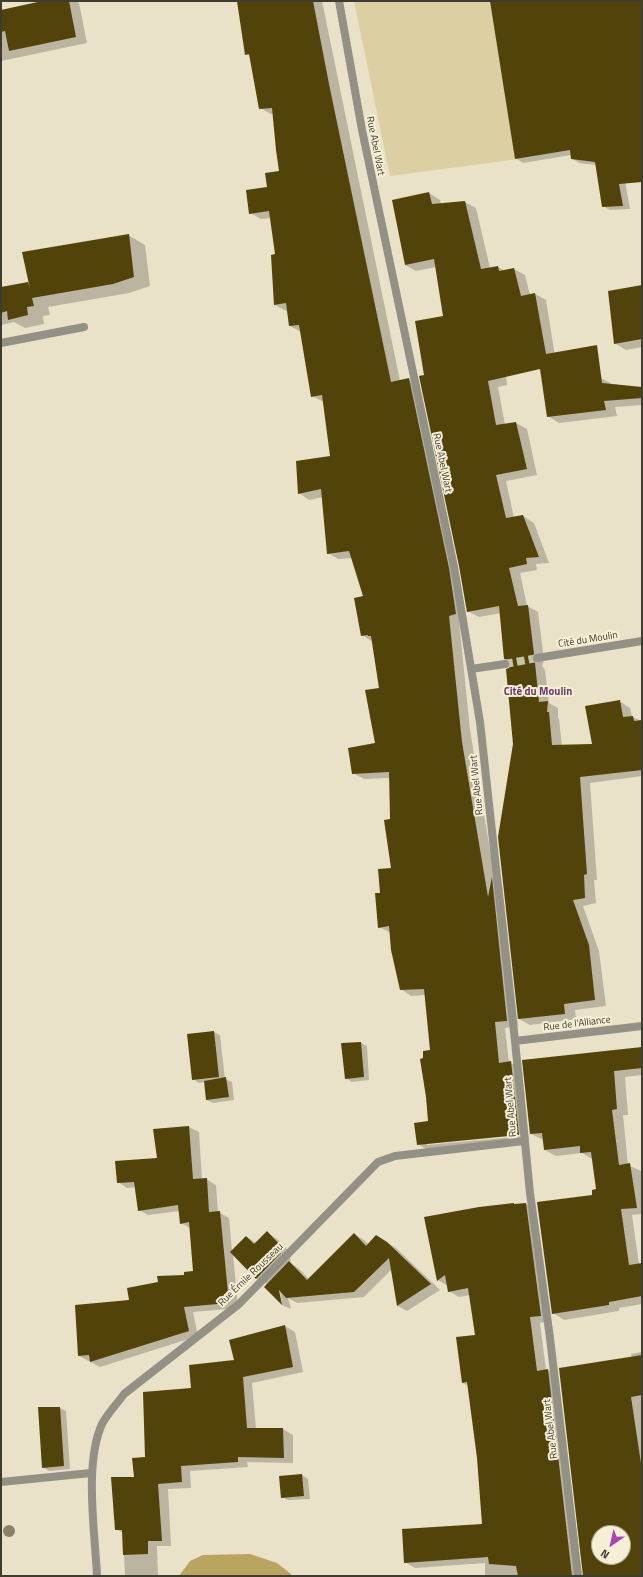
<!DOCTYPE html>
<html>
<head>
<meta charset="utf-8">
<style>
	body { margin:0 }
	#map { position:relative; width:643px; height:1577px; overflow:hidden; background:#e9e2c8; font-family:"Titillium Web",sans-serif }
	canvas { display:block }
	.frame { position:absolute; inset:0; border:2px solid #3e3b31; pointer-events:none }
	.north { position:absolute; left:591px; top:1525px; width:40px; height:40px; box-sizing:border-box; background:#f7efd5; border:1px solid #ada793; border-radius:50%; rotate:214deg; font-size:11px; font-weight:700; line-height:16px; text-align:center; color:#3e3b31 }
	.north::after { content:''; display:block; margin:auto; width:14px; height:18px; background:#a646ae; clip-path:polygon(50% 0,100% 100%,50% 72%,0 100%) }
</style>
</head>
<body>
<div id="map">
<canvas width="643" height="1577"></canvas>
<div class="frame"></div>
<div class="north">N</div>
</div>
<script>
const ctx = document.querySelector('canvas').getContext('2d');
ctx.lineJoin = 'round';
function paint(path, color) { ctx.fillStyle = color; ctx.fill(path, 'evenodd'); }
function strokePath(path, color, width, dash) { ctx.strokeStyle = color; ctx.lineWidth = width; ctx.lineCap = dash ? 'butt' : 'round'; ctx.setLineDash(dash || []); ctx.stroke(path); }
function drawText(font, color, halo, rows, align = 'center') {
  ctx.font = font + ' "Titillium Web",sans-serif'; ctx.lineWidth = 4; ctx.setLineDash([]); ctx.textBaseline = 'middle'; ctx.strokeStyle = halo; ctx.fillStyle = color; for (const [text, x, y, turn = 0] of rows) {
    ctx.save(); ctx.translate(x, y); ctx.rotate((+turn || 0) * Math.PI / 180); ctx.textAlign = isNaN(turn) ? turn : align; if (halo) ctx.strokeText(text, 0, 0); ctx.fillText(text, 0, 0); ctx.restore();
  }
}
const green = new Path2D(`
	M354,1H492L519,159L390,176Z`);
const forest = new Path2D(`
	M250,1554L277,1563L291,1574L292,1576H179L190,1561L203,1555Z`);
const shadow = new Path2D(`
	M47,1H75L79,3L87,43L1,61V11Z
	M237,1H322L400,381L408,379L419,385L467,620L459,621L470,730L495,880L502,884L518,1026L505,1028L509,1063H511L522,1069L529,1141L429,1151L418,1144L429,1122L425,1059L431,1051L425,995L411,996L401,989L391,933L379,927L381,894L392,869L390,778L364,779L353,773L376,743L380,689L373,642L362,635L364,597L352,558L338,559L328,553L323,497L309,500L299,493L331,457L324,402L312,396L301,332L290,326L288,310L286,311L275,305L277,255L271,218L261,219L250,213L280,172L274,114H271L260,108L250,56L246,54ZM524,1134V1136L427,1145V1143Z
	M491,1H642V162L622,165L630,209L610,210L603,206L597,165L579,163L572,158L571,155L523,163L516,158Z
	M429,193L440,200L441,204L465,202L476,208L490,268L498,267L505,271L514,269L525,275L530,295L535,294L546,300L556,362L506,372L507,385L498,387L505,425L516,423L527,429L537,475L506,481L514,518L523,516L534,523L549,563L536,564L537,570L520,573L527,606L538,612L544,660L542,666L545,670L549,703L558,708V718L559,719L562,746L593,745L619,701L630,708L632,717L642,721V776L590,783L597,880H594L596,903L583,906L599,951L606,1006L575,1010L576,1019L530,1025L519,1019L514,744L509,669L512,664L501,613L479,617L468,611L426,376L445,317L436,267L416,271L405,265Z
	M128,235L145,245L150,286L129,293L48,307L50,315L43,316L44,324L25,328L14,322L1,325V288L28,283L30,284Z
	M642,287V347L626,350L614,343Z
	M601,378L612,384L642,388V405L615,407L617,416L559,423L548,416Z
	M214,1032L220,1035L225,1079L232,1082L234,1100L213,1103L207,1100L205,1082L199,1083L193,1079Z
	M361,1043L367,1046L369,1080L352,1082L346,1078Z
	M642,1047V1075L625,1077L628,1115H623L628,1165L641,1171L642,1180V1214L632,1215L639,1264H642V1304L619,1308V1311L564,1320L553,1313L593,1196L597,1190L592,1159L582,1153L556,1156L545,1150L544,1140L531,1134Z
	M189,1127L199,1132L202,1180L206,1179L216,1185L218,1212L229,1218L232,1251L247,1237L256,1243L267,1233L277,1239L291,1253L288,1256L291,1260L289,1262L298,1268L309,1279L354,1234L364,1240L369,1245L386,1242L396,1248L440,1290L407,1311L398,1306L392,1269L364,1297L297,1303L288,1298L291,1309L282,1305L265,1287L267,1284L256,1278L233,1254L238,1308L193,1312L198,1336L100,1367L79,1356L159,1283L194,1272L190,1228L181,1223L179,1211L148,1215L139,1210L136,1187L127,1188L118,1182L158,1159ZM279,1285L282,1303L280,1300L277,1286Z
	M526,1204L536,1210L551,1321L540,1323L546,1370H548L558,1376L582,1576H485V1563L415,1568L405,1562L484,1525L478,1458L469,1386L463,1383L476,1336L470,1295L459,1297L449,1291L448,1286L438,1280Z
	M285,1326L295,1332L303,1372L252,1383L256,1429H283L293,1435V1463L247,1462L248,1467L190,1471L191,1488L168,1489L171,1546H157L158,1576H125L123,1533L116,1529L135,1478L146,1458L192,1389L235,1361L230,1340Z
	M642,1352V1576H584L632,1358L631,1354ZM599,1533H623V1557H599Z
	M39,1408H60L66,1411L70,1469L49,1471L43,1467Z
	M302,1475L308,1479L310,1499L288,1500L282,1497Z`);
const building = new Path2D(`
	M42,1H69L76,37L9,51L5,31L1,32V10Z
	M237,1H313L329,84L391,382L409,378L449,568L456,614L449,616L462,742L488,897L492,877L507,1021L495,1022L499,1063L511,1061L519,1135L417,1145L414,1123L428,1121L426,1097L420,1059L423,1058V1051L430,1050L424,989L400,990L391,950L389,926L378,928L375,893H380L378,869L391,868L384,820L390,819L389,772L352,774L348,748L375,743L365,690L379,688L371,636H368V635L361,636L354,598L363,596L349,551L327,554L321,489L298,494L296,461L330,456L322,395L311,397L299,325L289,326L286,303L274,305L271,255L275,254L269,211L249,214L246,190L267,187L265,173L279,171L276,150L272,108L259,109L249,54L245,55Z
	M490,1H642V182L619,184L623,206L602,207L595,162L571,159L570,150L515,159Z
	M429,192L432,204L465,201L481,269L498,266L499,271L514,268L521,296L535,293L546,354L597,345L602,383L642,387V398L604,401L606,410L547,417L540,369L488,381L496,425L516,422L527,469L496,475L506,518L523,515L539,557L526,558L527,564L509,568L518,606L528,605L534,654L532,659L535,663L539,702L548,701L547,712H549L552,745L592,744L585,706L620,700L623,717L633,716L634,721L642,720V770L580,777L587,874L584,875L585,898L573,900L589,945L595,1000L564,1004L565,1014L518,1019L498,837L513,744L506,669L509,668L510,664L509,660L504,659L499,606L467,612L459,566L419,376L424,375L415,321L443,316L434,259L405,265L392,200Z
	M129,234L134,277L113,284L32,298L34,306L27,307L28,315L8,320L7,311L1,313V287L28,282L30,289L22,252Z
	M642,285V339L614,344L608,291Z
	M214,1031L219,1077L192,1080L187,1034Z
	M361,1042L364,1077L345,1079L341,1043Z
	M642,1047V1068L614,1071L617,1109L612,1110L619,1165L630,1163L637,1208L621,1209L629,1265L642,1263V1296L609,1302V1305L552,1314L537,1202L592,1195V1190L596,1189L591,1152L580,1153V1146L544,1150L542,1133L530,1134L522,1060Z
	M226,1077L229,1097L206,1100L204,1081Z
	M189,1126L193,1179L207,1178L209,1212L220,1211L229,1303L184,1307L189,1331L90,1362L89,1355L78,1356L75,1305L129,1300L127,1288L158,1282L157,1276L184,1275V1272L193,1271L189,1222L180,1224L178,1205L138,1211L134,1182L117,1183L115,1161L157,1158L153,1129Z
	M514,1203V1204L526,1203L541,1316L530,1317L537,1371L548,1369L572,1576H518L516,1566L489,1564L488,1557L404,1563L402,1529L482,1524L477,1458L467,1382L462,1383L456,1337L475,1335L468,1288L448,1292L445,1275L437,1281L424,1217L479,1207Z
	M267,1231L281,1246L278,1250L281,1253L256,1279L230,1252L246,1236L254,1244Z
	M354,1233L366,1246L376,1235L387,1242L431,1284L397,1306L389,1258L354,1292L286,1298L279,1290L282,1305L264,1287L289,1261L307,1280Z
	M285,1325L293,1367L243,1377L247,1428H283L284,1458L238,1457V1462L181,1466L182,1482L158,1484L162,1541H148V1554L123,1555L122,1530H115L111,1477H134L132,1458L145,1457L143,1392L191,1388L189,1365L234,1360L229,1340Z
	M642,1355V1395L631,1397L642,1470V1576H583L559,1368ZM599,1533H623V1557H599Z
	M38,1407H60L64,1466L42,1468Z
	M302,1474L304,1496L281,1498L279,1476Z`);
const minorTunnel = new Path2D(`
	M505,664L537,658`);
const service = new Path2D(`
	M1,343L84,327`);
const minor = new Path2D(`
	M339,1L362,130L454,567L480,722L515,1041L530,1193L550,1338L578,1576
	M537,658L642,641
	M471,669L505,664
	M515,1041L642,1026
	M1,1482L91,1473
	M97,1576C95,1532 84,1464 102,1424C108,1413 117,1404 124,1394L239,1304L378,1162L395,1156L524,1141`);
const trees = [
	[9,1531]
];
const streetNames = [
	["Rue Abel Wart",375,146,79],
	["Rue Abel Wart",442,463,78],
	["Cité du Moulin",588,640,-9],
	["Rue Abel Wart",477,785,-96],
	["Rue de l'Alliance",577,1024,-7],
	["Rue Abel Wart",511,1107,-95],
	["Rue Émile Rousseau",251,1275,-44],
	["Rue Abel Wart",551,1429,-97]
];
const neighbourhoodNames = [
	["Cité du Moulin",538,692]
];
paint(green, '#dccfa2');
paint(forest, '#baa560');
paint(shadow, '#0003');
paint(building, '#52430a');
strokePath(minorTunnel, '#c7c1aa', 8, [8, 4]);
strokePath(service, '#939085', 8);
strokePath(minor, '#939085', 8);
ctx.fillStyle = '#8a8265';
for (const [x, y] of trees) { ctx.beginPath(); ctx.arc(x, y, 6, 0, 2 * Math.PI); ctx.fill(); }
drawText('10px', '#3e3b31', '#f7efd5', streetNames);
drawText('bold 11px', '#6b3b6e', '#f7efd5', neighbourhoodNames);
</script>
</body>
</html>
